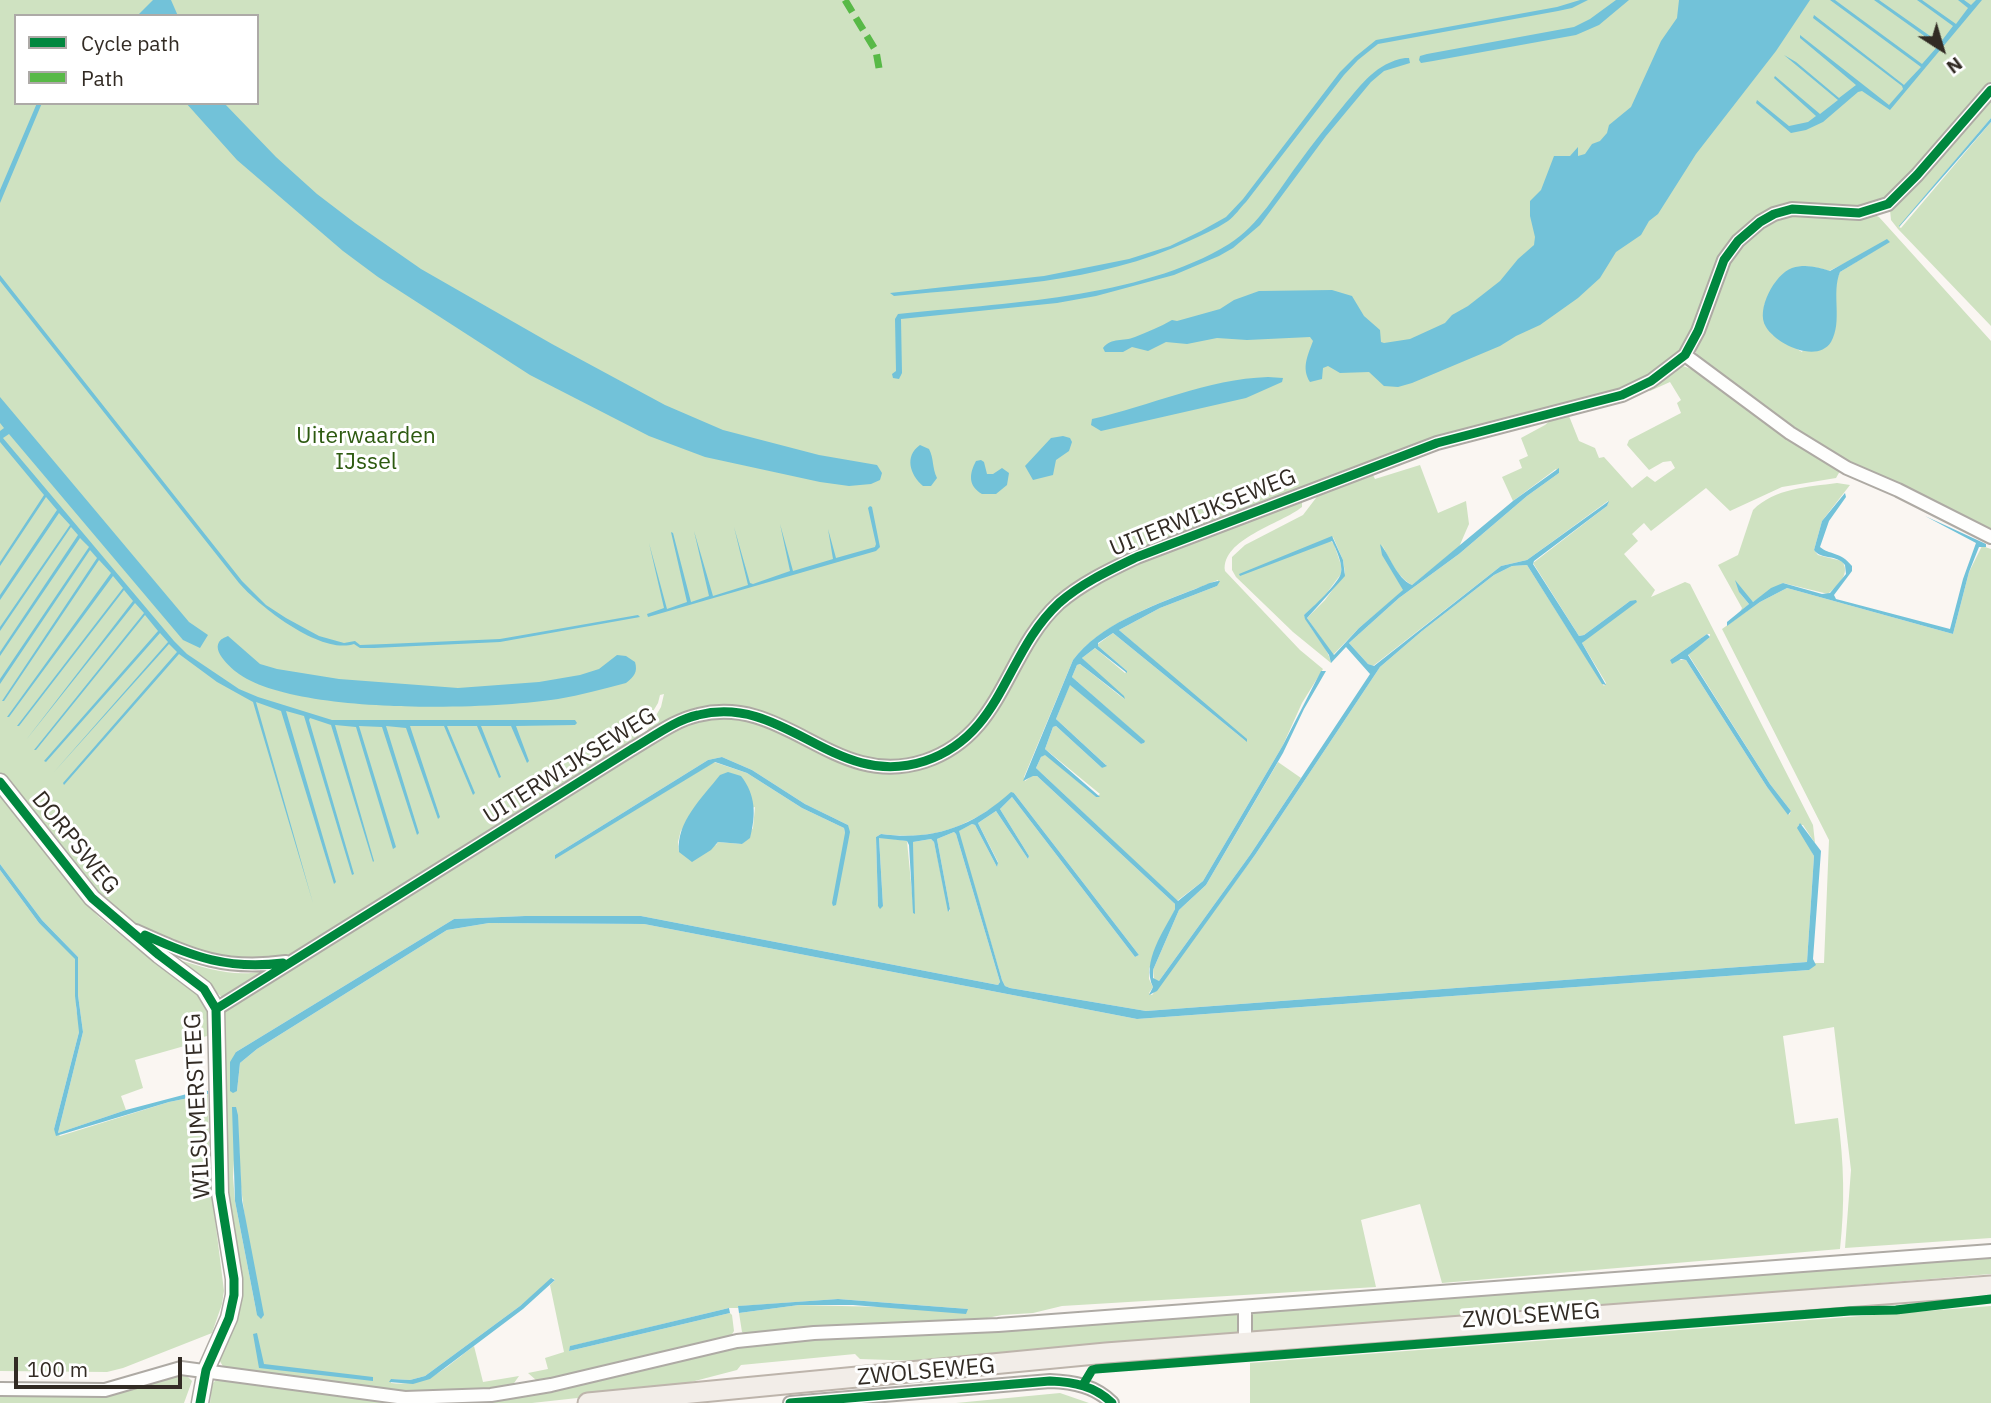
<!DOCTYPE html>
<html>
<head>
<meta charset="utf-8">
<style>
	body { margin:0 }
	#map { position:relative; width:1991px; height:1403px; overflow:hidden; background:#faf6f2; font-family:"IBM Plex Sans",sans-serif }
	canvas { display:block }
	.legend { position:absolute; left:14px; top:14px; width:245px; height:91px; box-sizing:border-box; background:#fff; border:2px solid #adaaa7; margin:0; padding:9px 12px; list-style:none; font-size:21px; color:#322b24 }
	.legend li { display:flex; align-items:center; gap:14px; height:35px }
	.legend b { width:35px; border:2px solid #adaaa7 }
	.north { position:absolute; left:1907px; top:14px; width:70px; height:70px; -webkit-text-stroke:5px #fff; paint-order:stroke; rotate:143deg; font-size:19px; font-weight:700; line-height:28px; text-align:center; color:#322b24 }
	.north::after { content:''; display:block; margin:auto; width:24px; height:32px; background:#322b24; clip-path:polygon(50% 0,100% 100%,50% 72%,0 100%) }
	.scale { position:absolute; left:14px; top:1357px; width:168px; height:32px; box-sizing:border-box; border:4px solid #322b24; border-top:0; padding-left:9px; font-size:21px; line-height:24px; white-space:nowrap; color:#322b24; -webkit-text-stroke:5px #fff; paint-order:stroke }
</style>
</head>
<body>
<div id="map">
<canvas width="1991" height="1403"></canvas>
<ul class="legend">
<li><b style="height:9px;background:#00873e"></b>Cycle path</li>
<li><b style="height:9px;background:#58b947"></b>Path</li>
</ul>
<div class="north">N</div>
<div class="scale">100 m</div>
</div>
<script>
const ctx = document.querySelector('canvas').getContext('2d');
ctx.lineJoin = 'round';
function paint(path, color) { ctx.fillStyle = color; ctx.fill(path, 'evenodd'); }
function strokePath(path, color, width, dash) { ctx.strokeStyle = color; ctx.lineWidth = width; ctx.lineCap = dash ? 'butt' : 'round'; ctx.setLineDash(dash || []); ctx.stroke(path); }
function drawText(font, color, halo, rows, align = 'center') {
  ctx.font = font + ' "IBM Plex Sans",sans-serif'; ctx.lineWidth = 6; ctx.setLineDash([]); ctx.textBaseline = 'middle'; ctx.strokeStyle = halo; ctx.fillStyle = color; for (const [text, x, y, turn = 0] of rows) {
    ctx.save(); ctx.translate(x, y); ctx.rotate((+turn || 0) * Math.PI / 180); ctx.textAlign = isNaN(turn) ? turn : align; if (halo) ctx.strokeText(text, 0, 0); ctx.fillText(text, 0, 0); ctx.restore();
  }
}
const green = new Path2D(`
	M0,0H1991V87L1891,198L1863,210L1803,205L1737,238L1694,333L1674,360L1629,389L1451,435L1132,560L1049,613L969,733L925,758L876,763L738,709L645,734L661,707L664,694L660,695L658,703L631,748L304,950L285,958L251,964L191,952L117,916L0,775ZM16,16H257V103H16Z
	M1991,97V118L1899,227L1901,228L1991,122V326L1898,229L1891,220L1890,210L1907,193Z
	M1788,213L1873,214L1879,217L1991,341V529L1989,532L1812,442L1697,357L1695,348L1732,255L1753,233ZM1890,241L1840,272L1802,352L1772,334L1764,306C1780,272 1791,259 1829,271Z
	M1683,366L1694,370L1764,420L1839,468L1840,471L1836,478L1782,487L1730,511L1706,488L1651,531L1644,523L1632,534L1638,541L1624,554L1655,590L1651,597L1685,582L1690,584L1813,825L1815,843L1803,825H1798L1814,856L1807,962L1146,1011L1010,988L1005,986L1002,980L958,831L972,824L975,825L997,867L998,862L978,823L996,811L1028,859L1029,856L1000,809L1012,797L1135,957L1139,955L1014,793C967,826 939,841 881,834L876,837L878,906H883L879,838L881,837L907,841L914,914L913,842L931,839L934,842L949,912L950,909L937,839L954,832L956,834L1000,982L998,985L641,916H525L454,919L236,1052L237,1091L240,1063L257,1049L447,930L489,923L644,924L1137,1019L1809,970L1815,963H1824L1829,840L1722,629L1760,602L1787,588L1953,634L1969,572L1982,546L1991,549V1238L1845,1248L1851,1170L1834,1027L1783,1036L1795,1124L1838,1118C1844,1164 1845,1203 1840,1249L1442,1283L1420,1204L1361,1220L1376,1287L1062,1306L1033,1313L1002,1315L957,1324L748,1336L742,1332L739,1313L799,1305L968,1309L838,1299L740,1306L738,1308H729L571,1346L569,1351L730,1313L732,1315L734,1331L729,1339L544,1382L536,1380L528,1373L548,1369L545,1358L564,1352L550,1285L555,1280L553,1278L520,1306L425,1376L410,1380L391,1379V1383C430,1387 444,1368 474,1346L483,1382L519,1376L512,1386C417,1403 319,1381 224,1368L218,1358L231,1326L223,1017L225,1010L632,753L694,719L742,715L868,768L952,750L1049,618L1080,592L1121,568L1298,498L1302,502V507C1281,524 1221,539 1225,571L1300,650L1323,669L1302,703L1283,745L1203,881L1177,901L1036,768L1041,757L1045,754L1096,797L1100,794L1045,749L1053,727L1056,726L1102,768L1106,765L1056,719L1070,684L1141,744L1144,743V741L1072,677L1077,665L1080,664L1124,699L1082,658L1095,648L1125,673L1127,671L1098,646V644L1113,633L1247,742L1119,630L1160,608L1217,586L1218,580C1173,598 1103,620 1073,660L1024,777L1025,781L1032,776H1037L1175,904V909L1149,969V979L1153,987L1149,993L1152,995L1255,855L1380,667L1422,631L1494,575L1512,566L1527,565L1604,686L1606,683L1582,643L1630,601L1584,635L1579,636L1533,563L1607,506L1608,501L1527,560L1501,566L1373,666L1368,664L1349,643L1399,598L1459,554L1527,496L1559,473L1556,469L1513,501L1502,477L1522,468L1519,460L1528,456L1521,438L1545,425L1555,416H1569L1579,441L1595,448L1599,458L1604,457L1632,488L1647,476L1655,482L1675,468L1671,461L1663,462L1649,470L1627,445L1629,440L1681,413L1677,403L1681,400L1670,382L1650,391L1647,388L1676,367ZM1707,634H1710V637L1688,654L1770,784L1791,811L1789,815L1767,787L1686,660H1670ZM722,757L752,770L805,804L848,825L845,833L844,828L802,808L747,773L714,762L555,858V855L708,760ZM755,807L753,828L742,844L718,842L716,845L679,852L678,842L681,830ZM237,1109L241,1187L257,1315L235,1201L233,1177Z
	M1420,465L1438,513L1466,501L1469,524L1459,547L1412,585C1398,578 1388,558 1382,544L1391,569L1404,590L1359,628L1333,655L1307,618L1325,600L1345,573L1343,560L1333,537L1330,540L1334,544L1341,565V574L1323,598L1304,615C1311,632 1328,646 1331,663L1293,632L1236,577L1232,570V557L1245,545L1303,515L1319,494L1372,473L1375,479Z
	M1837,483L1850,485L1822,521L1814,550L1818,555L1842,561C1851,574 1838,585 1828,594L1783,583L1753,602L1739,592L1749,604L1740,612L1742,608L1718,565L1738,555L1753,510C1775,488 1808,487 1837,483Z
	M1278,762L1301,778L1250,855L1159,981L1154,980L1153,970L1179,910L1206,885Z
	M0,793L23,819L84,901L99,917L139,950L187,985L201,999L211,1015L212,1035L189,1040L188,1045L135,1060L143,1088L121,1096L126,1110L58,1133L83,1032L78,995V957L42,920L0,864Z
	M0,870L39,923L75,958L76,1008L80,1028L54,1129L60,1136L169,1102L208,1094L210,1179L224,1291L222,1304L212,1333L123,1368L107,1372L0,1371Z
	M176,959C206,968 236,979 267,970L223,998Z
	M1991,1255V1274L1253,1334L1252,1312Z
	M1991,1306V1403H1250V1363Z
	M1239,1313L1240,1336L949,1362L860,1359L855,1354L741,1365L737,1370L668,1388L532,1403H470L511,1398L756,1342Z
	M184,1373L192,1381L184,1403H0V1393L80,1396Z
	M218,1378L416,1403H210L212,1384Z
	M1060,1393L1089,1403H956Z`);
const water = new Path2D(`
	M153,0H171L178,16H137Z
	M1580,0H1588L1572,8L1558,11L1378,44L1358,60L1344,75L1246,202C1240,208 1235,216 1228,221C1216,229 1202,235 1189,241C1098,284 992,286 894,296L890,293L1044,276L1129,259L1170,246L1201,231L1226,217L1243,199L1340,72L1355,57L1376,40L1557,7Z
	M1616,0H1629L1599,25L1576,35L1433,61L1421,63L1419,60L1420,56L1427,54L1574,27L1590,19Z
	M1679,0H1810L1776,51L1696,154L1658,214L1649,221L1641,235L1616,252L1600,278L1578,298L1540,325L1516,336L1500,346L1412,383L1398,387L1384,386L1369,372L1340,373L1328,366L1323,368L1322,379L1310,382C1301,368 1308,355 1313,341L1310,337L1247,340L1217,338L1187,344L1166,342L1148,351L1132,347L1123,352H1105L1103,348C1112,337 1123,342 1135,337C1147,332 1160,327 1172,320L1177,321L1220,309L1234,300L1259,291L1332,290L1352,296L1364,316L1380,330L1381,342L1384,343L1410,339L1445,323L1452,315L1468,306L1500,281L1518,259L1534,245L1535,237L1530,216V201L1541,190L1554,156H1570L1578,147V156L1585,154L1592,144L1600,141L1607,133L1609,125L1631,107L1661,41L1677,18Z
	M1830,0H1835L1922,64L1937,47V45L1874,0H1879L1940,43L1953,26L1917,0H1922L1956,24L1968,8L1958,0H1964L1971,5L1976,0H1982L1890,110L1862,91L1858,92L1823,122L1806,130L1791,133L1756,103L1757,100L1789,126L1808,122L1816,116L1774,78L1775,76L1820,114L1838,100L1784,55L1796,62L1839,98L1856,85L1800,38V35L1889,105L1903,89L1902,86L1813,18L1814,15L1904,85L1921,67Z
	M1405,58H1409L1410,63L1384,71L1371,82L1326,136L1260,225L1233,248L1219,256L1174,275L1096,296L1057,303L901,319L902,373L899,379L893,378L892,374L896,371L895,319L898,314C1001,303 1140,299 1229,244C1259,225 1277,192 1298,164C1312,144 1328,125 1344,105C1362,84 1376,63 1405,58Z
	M37,103H42L0,203V190Z
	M186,103H224L276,157L317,194L355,223L421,269L552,344L665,405L723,430L819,455L877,465L882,473L880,480L871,484L849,486L820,482L705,457L649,436L530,375L378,277L343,251L237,160Z
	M1991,118V122L1899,227V226Z
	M1887,239L1890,242L1840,272C1831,293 1843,321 1831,342C1817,364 1776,344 1766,327C1755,310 1775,274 1792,268C1806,264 1817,267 1830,271Z
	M0,275L242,581L266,605L286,618L319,636L344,643L355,641L360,645L386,644L500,639L638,615L640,617L500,642L374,648H360L354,644C321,655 260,607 239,583L0,281Z
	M1268,377L1283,378L1282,382L1246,398L1101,431L1091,425L1092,419C1150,406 1207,379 1268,377Z
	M0,397L189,622L208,635L200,648L183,640L9,434L3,438L174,641L187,654L239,689L258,697L332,720H575L577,723L575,725L516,726L529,761L527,763L511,726H481L501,777L499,778L477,726H447L475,793L473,795L444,726H410L440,817L438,819L406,728L386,726L419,833L417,835L382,727L359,726L396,847L393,849L356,727L335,725L374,861L373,862L331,725L310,718L309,720L354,874L352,875L304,716L286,711L336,882L334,884L281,711L256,702L313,903L253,702L217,682L179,654L64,785L63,783L177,652L169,644L54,772L168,642L160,633L46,762L44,761L158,631L145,615L36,750H34L144,613L135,603L26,740L133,601L124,590L19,726H17L123,588L113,576L9,717H7L111,573L99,560L4,701H2L97,558L90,550L0,684V679L89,547L80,538L0,656V652L78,535L71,527L0,631V627L70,525L59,513L0,600V595L57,510L46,497L0,566V562L44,495L0,442V431L4,428L0,423Z
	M1063,436L1070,438L1072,442L1069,451L1056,460L1053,475L1033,480L1025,466L1051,438Z
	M920,445L929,449C934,458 932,468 937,478L931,486H923C910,475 904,456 920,445Z
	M981,460L984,462L987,474H993L1002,468L1009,473L1007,485L996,494H982C968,486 969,474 976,461Z
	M1559,468V473L1527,496L1459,554L1399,598L1349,643L1368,664L1374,666L1501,566L1527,560L1609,501L1607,506L1534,561L1533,564L1579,636L1584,635L1630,601L1636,600L1637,602L1582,643L1606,685L1602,684L1527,565L1512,566L1494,575L1422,631L1380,667L1255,855L1157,991L1149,995L1153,987C1141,962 1164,931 1175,909V904L1037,776H1033L1023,781L1073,660C1099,625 1150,607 1190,591C1199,588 1211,581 1220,581L1217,586L1160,608L1119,630L1247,739V742L1113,633L1098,643V646L1127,671V673L1095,648L1082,658L1124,696L1125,699L1080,664L1077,665L1072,677L1145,741L1144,743L1141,744L1070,685L1056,719L1107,766L1102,768L1056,726L1053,727L1045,749L1100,797H1096L1045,755L1041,757L1036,768L1178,901L1203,881L1283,745L1321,671H1326L1304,709L1283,753L1206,885L1179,910L1153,970V978L1159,981L1250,855L1370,674L1346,647L1331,663L1329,655L1305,619L1304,615C1313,607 1338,584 1341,573C1343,564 1336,549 1332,541L1240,576L1239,574L1332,536L1343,560L1345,576L1307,618L1334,655L1359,628L1403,590L1382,555L1380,544C1390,555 1396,578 1412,585L1513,501Z
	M1845,493L1846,497L1829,521L1820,547C1829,555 1840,551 1852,566V571L1834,595L1836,599L1950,629L1963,579L1976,543L1925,516L1986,544V547H1979L1969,572L1953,634L1787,588L1760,602L1727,626V622L1749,604L1739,592L1735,580L1753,602L1771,588L1783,583L1822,594L1830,593L1846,574L1845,565C1837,554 1821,560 1814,550L1822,521Z
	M870,506L872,507L880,547L876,551L648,617L647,614L664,608L649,543L667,609L687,602L671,532L673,533L691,602L709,596L694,531L713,596L748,585L734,527L750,583L753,584L790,571L780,524L793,571L833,559L828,529L836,558L875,547L876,544L868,508Z
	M1707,634L1710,637L1688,655L1770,784L1791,811L1788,815L1767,787L1686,660L1681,659L1672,664L1670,660Z
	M228,636L260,664L277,669L339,679L458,688L539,682L580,675L599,669L617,655L626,656L635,662C638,672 634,677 626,683C603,689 581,695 558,699C488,710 297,715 239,674C228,666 204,644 228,636Z
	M722,757L752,770L805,804L848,825L850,832L836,905L833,906L832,903L845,833L844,828L802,808L747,773L715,762L555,859V855L708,760Z
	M728,772L741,776C756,795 756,815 750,838L742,844L718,842L711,850L692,862L679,852C676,822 702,798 720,775Z
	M1011,792L1014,793L1139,955L1135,957L1012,797L1000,809L1029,856L1028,859L996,811L978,823L998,863L997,867L975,825L972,824L959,831L1002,980L1005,986L1010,988L1146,1011L1807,962L1814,856L1797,828L1800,823L1821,851L1813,959L1816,965L1809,970L1137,1019L644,924L489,923L447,930L257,1049L240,1063L237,1091L233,1093L230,1091V1062L236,1052L454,919L525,916H641L998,985L1000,982L956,834L954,832L937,839L950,909L948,912L934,842L931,839L913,842L915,914L913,913L909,845L907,841L879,838L883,906L880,909L878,906L876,837L881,834C933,841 972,827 1011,792Z
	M0,864L42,920L78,957V995L83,1032L58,1133L126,1110L202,1090L208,1091V1094L169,1102L56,1136L54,1129L79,1032L75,996V959L39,923L0,870Z
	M232,1107H236L238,1115L242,1200L264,1315L261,1319L257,1315L235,1201Z
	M551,1278L555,1280L523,1309L430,1379L413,1384L389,1382L391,1379L410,1380L425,1376L520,1306Z
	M838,1299L968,1309L966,1314L853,1305H799L739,1313L738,1306Z
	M729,1308L730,1313L569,1351L570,1346Z
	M257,1333L264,1364L373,1377V1381L259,1368L253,1334Z`);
const minor = new Path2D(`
	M1685,355L1790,433L1847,468L1898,490L1991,537
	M136,931C192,956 223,971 286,962
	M216,1009L632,749C653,737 675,720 698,715C786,693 834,791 925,761C1004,734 1004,654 1059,603C1082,583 1110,570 1137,557L1437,443L1622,395L1651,381L1685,355L1698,331L1724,260L1738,241L1760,222L1774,214L1792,209L1859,213L1888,204L1917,175L1991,90
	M1245,1308V1344
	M0,1389L105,1390L181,1368L405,1398L491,1395L551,1385L737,1341L814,1333L998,1325L1991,1251
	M790,1403L1050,1381C1074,1382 1095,1386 1112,1403`);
const tertiary = new Path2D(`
	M0,782L92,898L159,955L204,989L216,1009L220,1193L234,1279V1295L229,1318L206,1370L200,1403`);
const primary = new Path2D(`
	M588,1403L1106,1353L1991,1286`);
const quiet = new Path2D(`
	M845,0L876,51L879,68`);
const cycleway = new Path2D(`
	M0,782L92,898L159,955L204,989L216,1009L220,1193L234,1279V1295L229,1318L206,1370L200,1403
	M145,935C193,957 229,970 283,963
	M216,1009L632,749C653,737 675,720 698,715C786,693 834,791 925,761C1004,734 1004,654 1059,603C1082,583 1110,570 1137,557L1437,443L1622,395L1651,381L1685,355L1698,331L1724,260L1738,241L1760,222L1774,214L1792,209L1859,213L1888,204L1917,175L1991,90
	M1083,1385L1092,1370L1096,1369L1850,1311L1896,1310L1991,1299
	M790,1403L1050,1381C1074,1382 1095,1386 1112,1403`);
const parkNames = [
	["Uiterwaarden",366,436],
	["IJssel",366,462]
];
const streetNames = [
	["UITERWIJKSEWEG",1203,513,-22],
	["UITERWIJKSEWEG",570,766,-32],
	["DORPSWEG",75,843,51],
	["WILSUMERSTEEG",198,1106,-93],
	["ZWOLSEWEG",1531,1316,-4],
	["ZWOLSEWEG",926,1372,-5]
];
paint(green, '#cfe2c1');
paint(water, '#72c2d9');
strokePath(minor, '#aeaaa4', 16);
strokePath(tertiary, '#aeaaa4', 19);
strokePath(primary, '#bdb4ab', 23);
strokePath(minor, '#fefefd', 12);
strokePath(tertiary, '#fefefd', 16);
strokePath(primary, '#f2ede8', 19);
strokePath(quiet, '#58b947', 7, [14, 7]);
strokePath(cycleway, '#00873e', 9);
drawText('23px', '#2d5a10', '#fff', parkNames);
drawText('23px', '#322b24', '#fff', streetNames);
</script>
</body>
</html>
